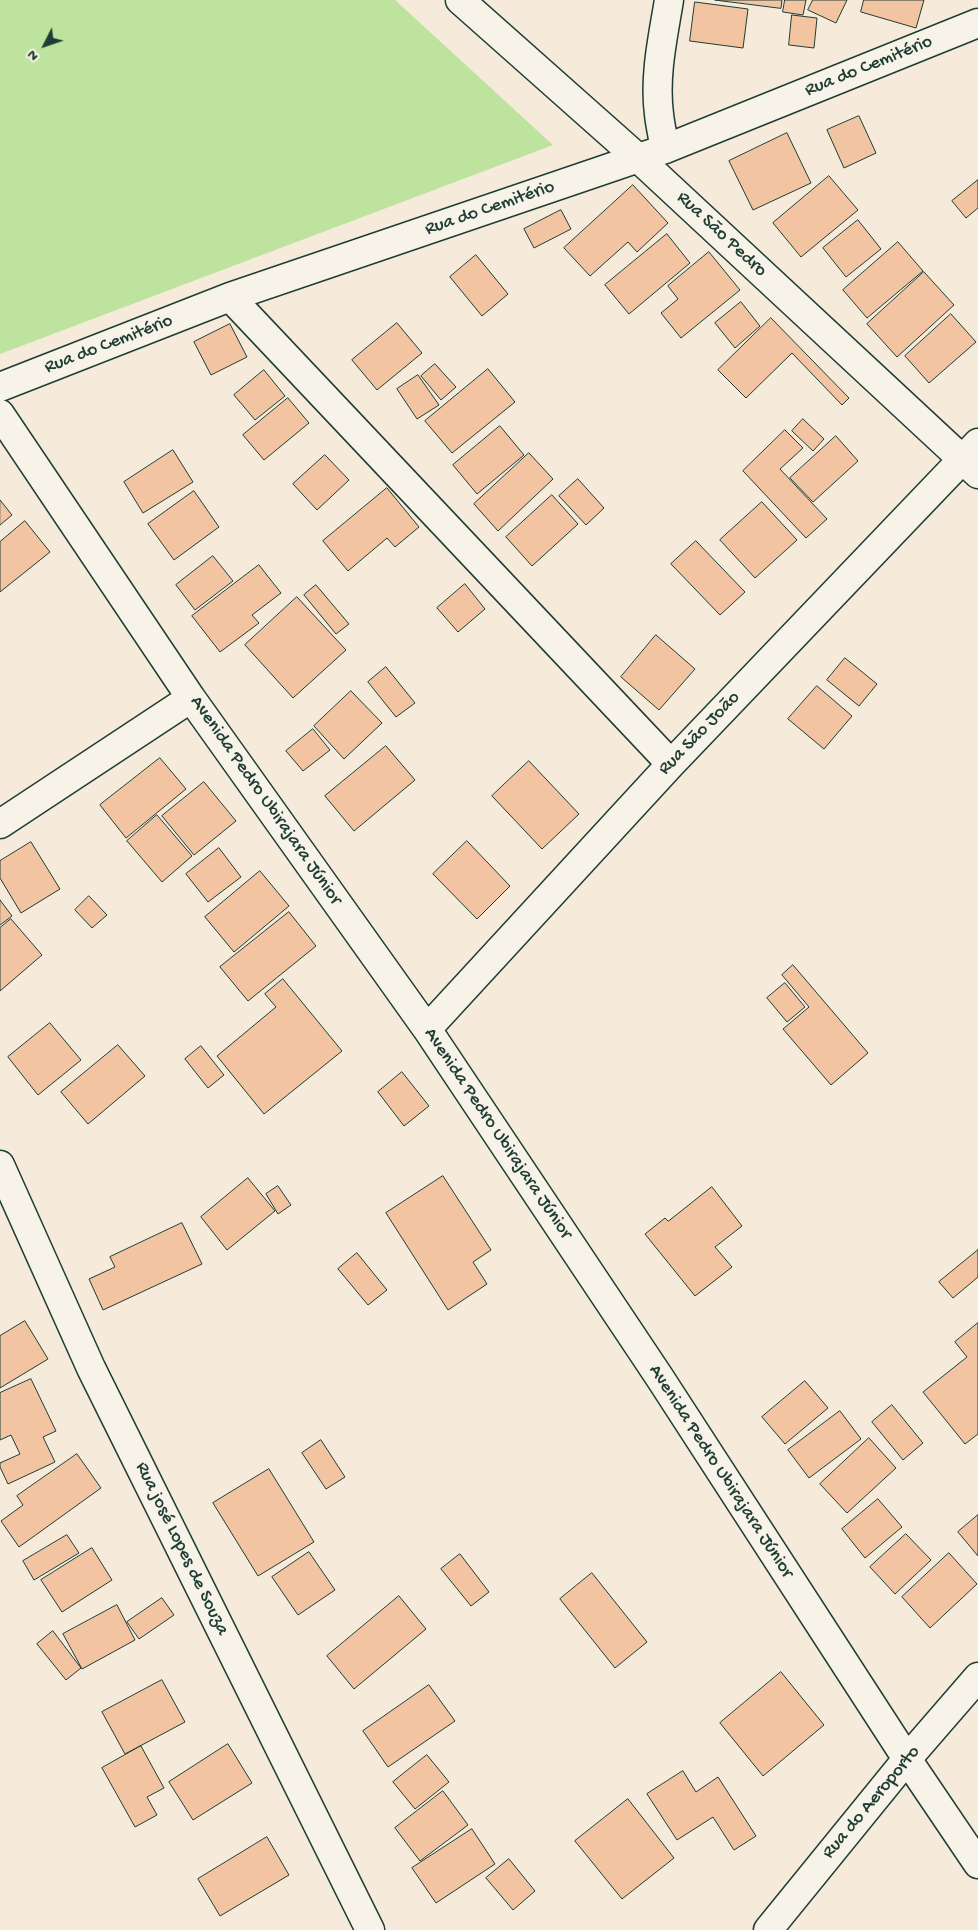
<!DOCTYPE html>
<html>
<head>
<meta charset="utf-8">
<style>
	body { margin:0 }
	#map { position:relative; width:978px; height:1930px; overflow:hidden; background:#f6eada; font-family:"Gochi Hand",sans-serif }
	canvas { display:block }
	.north { position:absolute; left:20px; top:20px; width:50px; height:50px; -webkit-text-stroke:4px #f7f3e8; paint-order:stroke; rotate:229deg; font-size:14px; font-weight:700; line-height:20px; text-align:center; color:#1f3d34 }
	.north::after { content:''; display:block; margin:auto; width:18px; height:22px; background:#1f3d34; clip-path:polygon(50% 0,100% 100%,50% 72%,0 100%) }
</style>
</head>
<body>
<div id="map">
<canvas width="978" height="1930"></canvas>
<div class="north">N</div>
</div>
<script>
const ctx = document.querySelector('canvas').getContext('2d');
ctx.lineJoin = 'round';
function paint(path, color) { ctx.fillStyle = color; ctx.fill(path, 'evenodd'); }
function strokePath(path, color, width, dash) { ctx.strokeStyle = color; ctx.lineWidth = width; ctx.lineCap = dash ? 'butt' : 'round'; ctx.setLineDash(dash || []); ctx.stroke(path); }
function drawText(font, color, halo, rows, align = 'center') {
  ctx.font = font + ' "Gochi Hand",sans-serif'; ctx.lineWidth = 5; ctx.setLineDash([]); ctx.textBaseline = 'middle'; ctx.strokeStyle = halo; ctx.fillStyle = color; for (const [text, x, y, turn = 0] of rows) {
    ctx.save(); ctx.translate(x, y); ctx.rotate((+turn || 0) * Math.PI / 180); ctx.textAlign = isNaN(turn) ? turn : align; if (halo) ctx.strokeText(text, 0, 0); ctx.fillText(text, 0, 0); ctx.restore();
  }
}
const green = new Path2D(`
	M0,0H395L553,145L0,354Z`);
const building = new Path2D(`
	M715,0H782L781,8Z
	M785,0H806L803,15L783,12Z
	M813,0H847L836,23L808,10Z
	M864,0H924L916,28L861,12Z
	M695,2L748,9L743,48L690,41Z
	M792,15L817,18L814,48L789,45Z
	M859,116L876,153L844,168L827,130Z
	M787,133L811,183L753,210L729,161Z
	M829,176L858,210L801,257L773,223Z
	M978,180V208L966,218L952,201Z
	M633,185L668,223L637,252L628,242L590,276L564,248Z
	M561,210L571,229L534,248L524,229Z
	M858,220L881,249L846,277L823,248Z
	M667,234L690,263L629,314L605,285Z
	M898,242L923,271L867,318L843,290Z
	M709,252L740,290L681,338L661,313L678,299L668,286Z
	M476,255L508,294L482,316L450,277Z
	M924,272L954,305L897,357L867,324Z
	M741,302L760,326L735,348L715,323Z
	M951,314L976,342L929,383L905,356Z
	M771,318L849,398L842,405L792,353L746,398L718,370Z
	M397,323L422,353L377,390L352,360Z
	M230,324L247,357L211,375L194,342Z
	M435,364L456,387L441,400L421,376Z
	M488,369L515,402L452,453L425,421Z
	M264,370L285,396L255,420L234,395Z
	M418,375L439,405L417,419L397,389Z
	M288,398L309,423L264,460L243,435Z
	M803,419L824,439L813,451L792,431Z
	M500,426L524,455L477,494L453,465Z
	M785,430L803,448L780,469L827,519L806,538L743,471Z
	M836,436L858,461L813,502L790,478Z
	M173,450L193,482L143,513L124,482Z
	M529,453L553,479L498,531L474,504Z
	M325,455L349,480L317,510L293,484Z
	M578,479L604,508L586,525L559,496Z
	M387,488L419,527L395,547L387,538L348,571L323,541Z
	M194,491L219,527L174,560L148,524Z
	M552,495L578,524L532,566L506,537Z
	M0,500L12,515L0,525Z
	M762,502L797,540L755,578L720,540Z
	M25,521L50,552L0,592V542Z
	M696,541L745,592L720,615L671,564Z
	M213,556L233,581L195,610L176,585Z
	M259,565L281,593L252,615L259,623L220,652L192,616Z
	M465,584L485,609L458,632L437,608Z
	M316,585L349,624L336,634L304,595Z
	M297,597L346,650L293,698L245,645Z
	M656,635L695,669L659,710L621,677Z
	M845,658L877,684L859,706L827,680Z
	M386,667L415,703L396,717L368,682Z
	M817,686L852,716L824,749L788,719Z
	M351,691L382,723L344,759L314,726Z
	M313,729L330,750L303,771L286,751Z
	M386,746L415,780L354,831L325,796Z
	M160,758L186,789L126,838L100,805Z
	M529,761L579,814L542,849L492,796Z
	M204,782L236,821L194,855L162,816Z
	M157,815L192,856L162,882L127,841Z
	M467,841L510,886L477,919L433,874Z
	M31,842L60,889L21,913L0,878V861Z
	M219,848L241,877L208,902L186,874Z
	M260,871L289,906L234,952L205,917Z
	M89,896L107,915L92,928L75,910Z
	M0,900L12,916L0,925Z
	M289,912L316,946L248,1001L220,967Z
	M11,919L42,955L0,991V928Z
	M793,965L868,1053L831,1085L783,1029L809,1007L782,975Z
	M283,979L342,1051L264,1114L217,1056L276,1007L265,994Z
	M785,983L805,1007L787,1022L767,998Z
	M50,1023L81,1060L38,1095L8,1057Z
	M118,1045L145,1076L88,1124L61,1092Z
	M201,1046L224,1075L208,1088L185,1059Z
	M402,1072L429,1106L404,1126L378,1092Z
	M443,1176L491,1250L473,1262L487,1284L448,1310L386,1213Z
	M248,1178L275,1211L227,1250L201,1217Z
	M278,1186L291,1205L278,1214L266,1194Z
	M712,1187L742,1226L715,1247L732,1267L695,1296L645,1234L665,1218L668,1221Z
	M182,1223L202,1264L103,1310L89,1279L115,1267L110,1257Z
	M978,1250V1277L953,1298L939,1282Z
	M357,1253L387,1290L368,1305L338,1269Z
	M25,1321L48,1359L0,1388V1336Z
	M978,1323V1434L965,1444L923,1392L967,1357L955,1342Z
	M31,1379L56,1431L43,1437L55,1462L8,1484L0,1467V1463L20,1454L11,1435L0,1440V1393Z
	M805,1381L828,1408L785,1444L762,1417Z
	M892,1405L923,1443L903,1460L872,1422Z
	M840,1411L861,1439L809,1478L788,1450Z
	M869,1438L896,1468L847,1513L820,1484Z
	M321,1440L345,1477L326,1489L302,1453Z
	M77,1454L101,1488L19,1547L1,1521L23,1505L17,1496Z
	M269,1469L314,1542L258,1576L213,1503Z
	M878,1499L902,1527L865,1558L842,1529Z
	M978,1515V1556L958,1532Z
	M906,1534L931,1560L895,1594L870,1567Z
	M67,1535L79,1553L34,1580L23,1561Z
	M92,1548L112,1580L62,1612L41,1580Z
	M309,1552L335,1590L298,1615L272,1577Z
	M949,1553L977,1584L930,1628L902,1597Z
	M460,1554L489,1592L471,1606L441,1569Z
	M592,1573L647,1642L615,1668L560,1599Z
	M399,1596L426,1629L354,1689L327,1656Z
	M162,1598L174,1615L139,1639L127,1622Z
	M117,1605L135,1640L82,1669L63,1634Z
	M53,1631L81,1668L66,1680L37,1644Z
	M781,1672L824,1725L763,1776L720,1723Z
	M162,1680L185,1722L125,1754L102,1712Z
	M429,1685L455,1721L388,1767L363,1731Z
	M228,1744L252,1783L193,1820L169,1782Z
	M141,1746L164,1788L147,1797L157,1815L135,1827L102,1768Z
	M427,1755L449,1782L415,1809L393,1782Z
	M683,1771L696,1792L718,1777L756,1836L734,1850L713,1817L677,1840L647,1794Z
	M443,1791L468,1825L420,1861L395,1828Z
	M628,1799L674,1858L622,1899L575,1841Z
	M472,1829L495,1864L436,1903L412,1868Z
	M267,1837L289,1875L220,1916L198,1879Z
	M509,1859L535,1891L513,1910L486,1878Z`);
const street = new Path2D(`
	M460,0L638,158L978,474
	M665,149C663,137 660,125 659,114C654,76 663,37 669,0
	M230,297L671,764
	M0,387L230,297L665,149L978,23
	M0,414L191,698L427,1029L660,1378L907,1759L978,1864
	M0,824L191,698
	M427,1029L671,764L978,443
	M0,1165L91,1368L370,1930
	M768,1930L907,1759L978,1677`);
const streetNames = [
	["Rua do Cemitério",869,67,-22],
	["Rua do Cemitério",490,209,-19],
	["Rua São Pedro",721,235,43],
	["Rua do Cemitério",109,345,-21],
	["Rua São João",700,734,-46],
	["Avenida Pedro Ubirajara Júnior",265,801,55],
	["Avenida Pedro Ubirajara Júnior",497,1134,56],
	["Avenida Pedro Ubirajara Júnior",720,1472,57],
	["Rua josé Lopes de Souza",181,1549,64],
	["Rua do Aeroporto",872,1803,-50]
];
paint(green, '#bde39e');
paint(building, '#f2c4a1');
strokePath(building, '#1f3d34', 1);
strokePath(street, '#1f3d34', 31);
strokePath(street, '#f7f3e8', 28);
drawText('19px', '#1f3d34', '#f7f3e8', streetNames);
</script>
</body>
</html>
